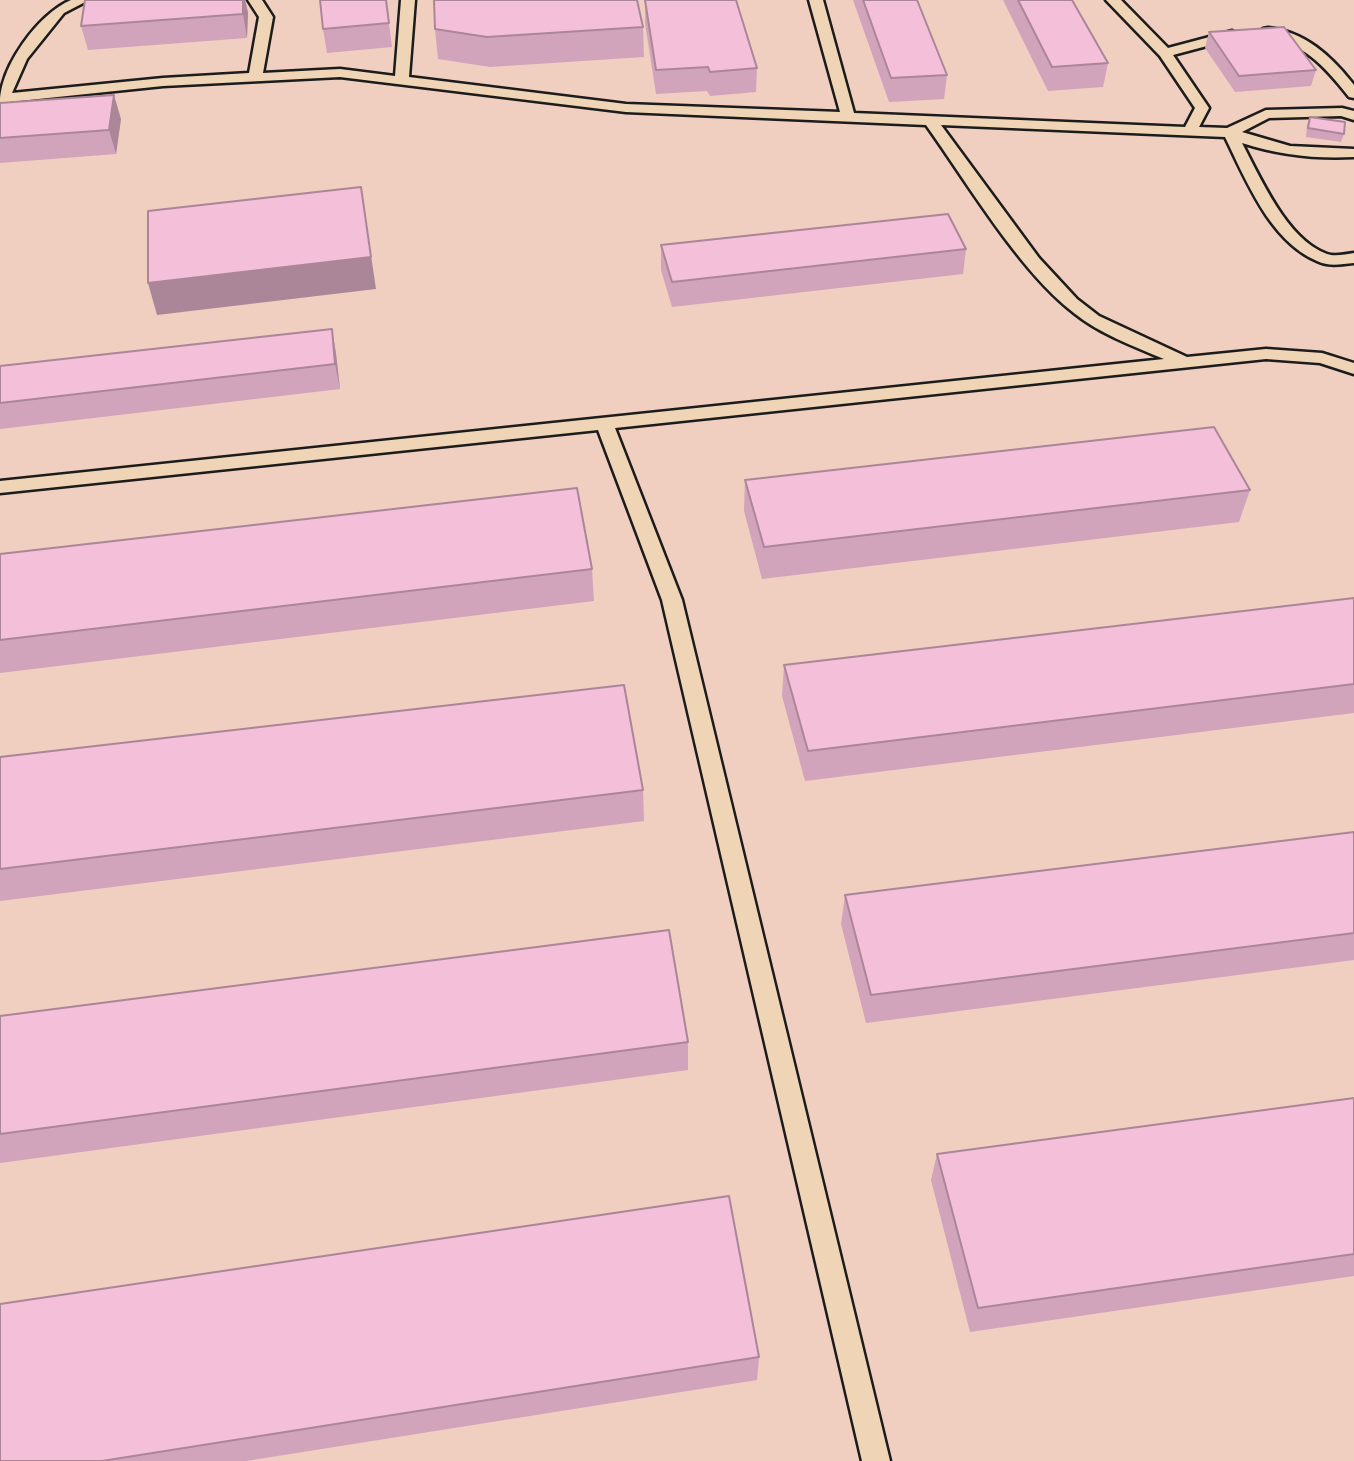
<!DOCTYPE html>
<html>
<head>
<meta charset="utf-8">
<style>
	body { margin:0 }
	canvas { display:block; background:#efd4b6 }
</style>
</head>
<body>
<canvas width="1354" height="1461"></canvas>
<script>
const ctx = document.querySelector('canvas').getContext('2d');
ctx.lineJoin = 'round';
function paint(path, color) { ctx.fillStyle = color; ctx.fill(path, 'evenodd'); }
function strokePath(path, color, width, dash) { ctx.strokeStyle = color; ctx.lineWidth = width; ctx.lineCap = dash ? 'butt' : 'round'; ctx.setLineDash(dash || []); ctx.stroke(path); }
const built = new Path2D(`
	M0,0H1354V1461H0Z`);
const lane = new Path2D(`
	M71,0H89L64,13L27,59L12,93L163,78L249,73L259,17L248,0H262L273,17L263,73L340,69L395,76L401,0H415L409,77L626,104L840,112L809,0H823L854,113L1185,127L1195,108L1160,56L1106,0H1121L1168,48L1232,31L1239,35L1237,38L1173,55L1209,108L1199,127L1227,128L1266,110L1342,108L1354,111V120L1341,116L1269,118L1242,132L1290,146L1354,149V157C1315,159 1279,155 1242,143C1260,177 1287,240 1327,254C1335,257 1346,254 1354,253V263C1341,264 1329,267 1317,261C1270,241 1246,180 1225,137L941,125L1039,258L1077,299L1099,316L1187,357L1266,349L1322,353L1354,363V374L1320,363L1266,359L615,428L682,600L890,1461H862L662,600L598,430L0,493V481L1164,359C1133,346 1100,334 1074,313C1019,271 967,182 926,125L626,112L340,77L163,86L0,103C0,67 38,14 71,0Z
	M1268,28C1305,31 1332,57 1354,85V98L1349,97C1323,64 1304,44 1263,35V29Z`);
const wall = new Path2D(`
	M386,0L392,47L327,53L323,29Z
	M645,0L757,68L756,92L710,96L707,91L656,94L645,23Z
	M853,0H917L947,75L944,99L889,102Z
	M1003,0H1072L1108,63L1103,87L1048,91Z
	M248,12L247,38L88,50L81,26Z
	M643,27L644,57L490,67L438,59L435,29Z
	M1209,32L1316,70L1311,86L1235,92L1205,48Z
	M0,103L121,119L116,154L0,163Z
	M1310,117L1344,134L1341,142L1306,137L1307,125Z
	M661,245L966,249L963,274L672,307L661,270Z
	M332,329L336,354L340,389L0,429V366Z
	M745,480L1250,490L1239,522L762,579L744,511Z
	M0,554L592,569L594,601L0,673Z
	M1354,598V713L805,781L782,696L784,665Z
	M0,757L643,790L644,821L0,901Z
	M1354,832V960L866,1023L841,924L845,895Z
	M0,1016L688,1042V1070L0,1163Z
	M1354,1098V1276L970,1332L931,1180L937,1154Z
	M759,1357L757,1380L246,1461H0Z`);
const shadedWall = new Path2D(`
	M243,0H245L248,12L247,38L243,14Z
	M114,95L121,119L116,154L109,130Z
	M361,187L376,289L157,315L148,283Z
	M332,329L336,354L340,389L335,364Z`);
const building = new Path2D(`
	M85,0H243V14L81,26Z
	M320,0H386L389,23L323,29Z
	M434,0H637L643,27L487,37L435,29Z
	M645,0H736L757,68L710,72L708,67L656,70Z
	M863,0H917L947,75L891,78Z
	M1018,0H1072L1108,63L1052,67Z
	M1284,27L1316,70L1239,76L1209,32Z
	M114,95L109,130L0,138V103Z
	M1310,117L1345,122L1344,134L1308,128Z
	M361,187L371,257L148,283V211Z
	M948,214L966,249L672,282L661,245Z
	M332,329L335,364L0,403V366Z
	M1214,427L1250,490L764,547L745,480Z
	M577,488L592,569L0,640V554Z
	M1354,598V684L808,751L784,665Z
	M624,685L643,790L0,869V757Z
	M1354,832V933L871,995L845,895Z
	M669,930L688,1042L0,1134V1016Z
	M1354,1098V1254L978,1308L937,1154Z
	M729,1196L759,1357L102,1461H0V1304Z`);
paint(built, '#f0cec0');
strokePath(lane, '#1c1c1c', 5);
paint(lane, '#efd4b6');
paint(wall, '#d2a4bb');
paint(shadedWall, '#ab8698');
paint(building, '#f4bfd9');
strokePath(building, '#ab8698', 2);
</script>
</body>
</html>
